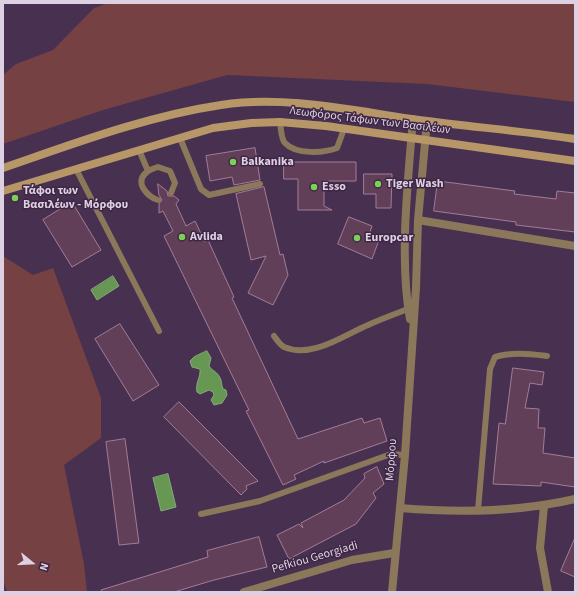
<!DOCTYPE html>
<html>
<head>
<meta charset="utf-8">
<style>
	body { margin:0 }
	#map { position:relative; width:578px; height:595px; overflow:hidden; background:#483150; font-family:"Source Sans 3",sans-serif }
	canvas { display:block }
	.frame { position:absolute; inset:0; border:4px solid #ded0e3; pointer-events:none }
	.north { position:absolute; left:12px; top:543px; width:40px; height:40px; -webkit-text-stroke:3px #3e2745; paint-order:stroke; rotate:108deg; font-size:11px; font-weight:700; line-height:16px; text-align:center; color:#ded0e3 }
	.north::after { content:''; display:block; margin:auto; width:14px; height:18px; background:#ded0e3; clip-path:polygon(50% 0,100% 100%,50% 72%,0 100%) }
</style>
</head>
<body>
<div id="map">
<canvas width="578" height="595"></canvas>
<div class="frame"></div>
<div class="north">N</div>
</div>
<script>
const ctx = document.querySelector('canvas').getContext('2d');
ctx.lineJoin = 'round';
function paint(path, color) { ctx.fillStyle = color; ctx.fill(path, 'evenodd'); }
function strokePath(path, color, width, dash) { ctx.strokeStyle = color; ctx.lineWidth = width; ctx.lineCap = dash ? 'butt' : 'round'; ctx.setLineDash(dash || []); ctx.stroke(path); }
function drawText(font, color, halo, rows, align = 'center') {
  ctx.font = font + ' "Source Sans 3",sans-serif'; ctx.lineWidth = 3; ctx.setLineDash([]); ctx.textBaseline = 'middle'; ctx.strokeStyle = halo; ctx.fillStyle = color; for (const [text, x, y, turn = 0] of rows) {
    ctx.save(); ctx.translate(x, y); ctx.rotate((+turn || 0) * Math.PI / 180); ctx.textAlign = isNaN(turn) ? turn : align; if (halo) ctx.strokeText(text, 0, 0); ctx.fillText(text, 0, 0); ctx.restore();
  }
}
const green = new Path2D(`
	M108,3H575V102L427,84L227,75L103,110L3,144V75L16,64L53,50L94,8Z
	M3,256L33,275L53,268L101,398V438L64,465L84,564L87,592H7L3,580Z`);
const water = new Path2D(`
	M113,276L119,286L97,300L91,290Z
	M207,351L211,358L209,366C212,371 216,371 219,376C222,380 221,384 223,389L226,390L227,395L222,403L214,405L211,400L214,395L213,392L209,390L200,394L197,392C195,383 201,377 200,369L192,367L190,361L194,357Z
	M168,474L176,507L161,511L153,478Z`);
const building = new Path2D(`
	M255,148L260,180L234,185L232,177L210,181L206,156Z
	M284,162H356V181H324V206L332,210H298V179H284Z
	M364,174H392L391,208H376V194H364Z
	M438,181L515,191L514,194L556,199L557,191L575,193V232L516,225V222L434,211Z
	M158,184L167,191L168,196H174L179,200L176,204L186,226L195,221L205,242L208,240L234,297L232,298L298,439L362,418L364,423L380,418L387,441L324,463V461L294,475L296,479L283,485L246,411L249,410L164,236L173,231L163,211L159,213V204L162,200L159,195Z
	M264,187L280,255L283,254L288,275L273,305L248,293L266,256L251,260L236,194Z
	M72,202L101,250L72,267L43,220Z
	M349,217L372,226L369,235L379,240L372,259L338,244Z
	M120,324L159,385L133,401L95,339Z
	M513,368L544,372L542,385L530,383L525,408L539,409L538,428H545L543,453L575,458V487L541,482V486L493,484L499,423L505,424Z
	M179,402L258,481L246,486L247,489L241,495L164,417Z
	M125,439L139,543L119,545L106,442Z
	M377,467L384,484L373,493L376,498L356,524L289,559L277,535L299,524L303,528L301,523L344,500L365,478L364,474Z
	M259,537L267,567L214,580L174,592H102L101,590L208,557L207,551Z
	M575,538V577L561,571Z`);
const service = new Path2D(`
	M280,122C281,128 281,139 285,143C296,155 324,153 337,148L344,129
	M180,138L201,189L209,195L260,184
	M139,150L148,171
	M76,169L159,331
	M158,200C148,197 133,182 147,172C149,170 155,168 158,167L170,171L175,183L171,193
	M274,336C277,340 280,345 284,347C312,359 344,335 368,325C381,319 395,314 408,309
	M478,510L490,369L495,357C513,352 529,354 547,356
	M201,514L260,501L391,454L405,455`);
const minor = new Path2D(`
	M418,220L575,246
	M544,506L540,548L548,592
	M400,508C458,513 518,512 575,499
	M244,592L352,560L394,553`);
const tertiary = new Path2D(`
	M410,319C399,260 408,180 413,119
	M392,592L405,455L416,288L418,220L427,121`);
const secondary = new Path2D(`
	M3,168C73,144 147,116 221,105C286,95 354,111 419,120C471,127 523,131 575,139
	M3,191L213,128L251,123L280,122L326,126L575,161`);
const markers = [
	[233,162,4,"#7ad156"],
	[378,184,4,"#7ad156"],
	[314,187,4,"#7ad156"],
	[15,198,4,"#7ad156"],
	[182,237,4,"#7ad156"],
	[357,238,4,"#7ad156"]
];
const streetNames = [
	["Λεωφόρος Τάφων των Βασιλέων",370,121,7],
	["Μόρφου",392,460,-86],
	["Pefkiou Georgiadi",315,558,-16]
];
const poiNames = [
	["Balkanika",241,162],
	["Tiger Wash",386,184],
	["Esso",322,187],
	["Τάφοι των",23,191],
	["Βασιλέων - Μόρφου",23,205],
	["Avlida",190,237],
	["Europcar",365,238]
];
paint(green, '#754143');
paint(water, '#669753');
strokePath(water, '#8aa87e', 1);
paint(building, '#623f58');
strokePath(building, '#a27c97', 1);
strokePath(service, '#8b7759', 6);
strokePath(minor, '#8b7759', 8);
strokePath(tertiary, '#8b7759', 8);
strokePath(secondary, '#b79767', 8);
for (const [x, y, r, color] of markers) { const dot = new Path2D(); dot.arc(x, y, r, 0, 2 * Math.PI); ctx.fillStyle = color; ctx.fill(dot); strokePath(dot, '#3e2745', 1.5); }
drawText('12px', '#ded0e3', '#3e2745', streetNames);
drawText('bold 12px', '#ded0e3', '#3e2745', poiNames, 'left');
</script>
</body>
</html>
